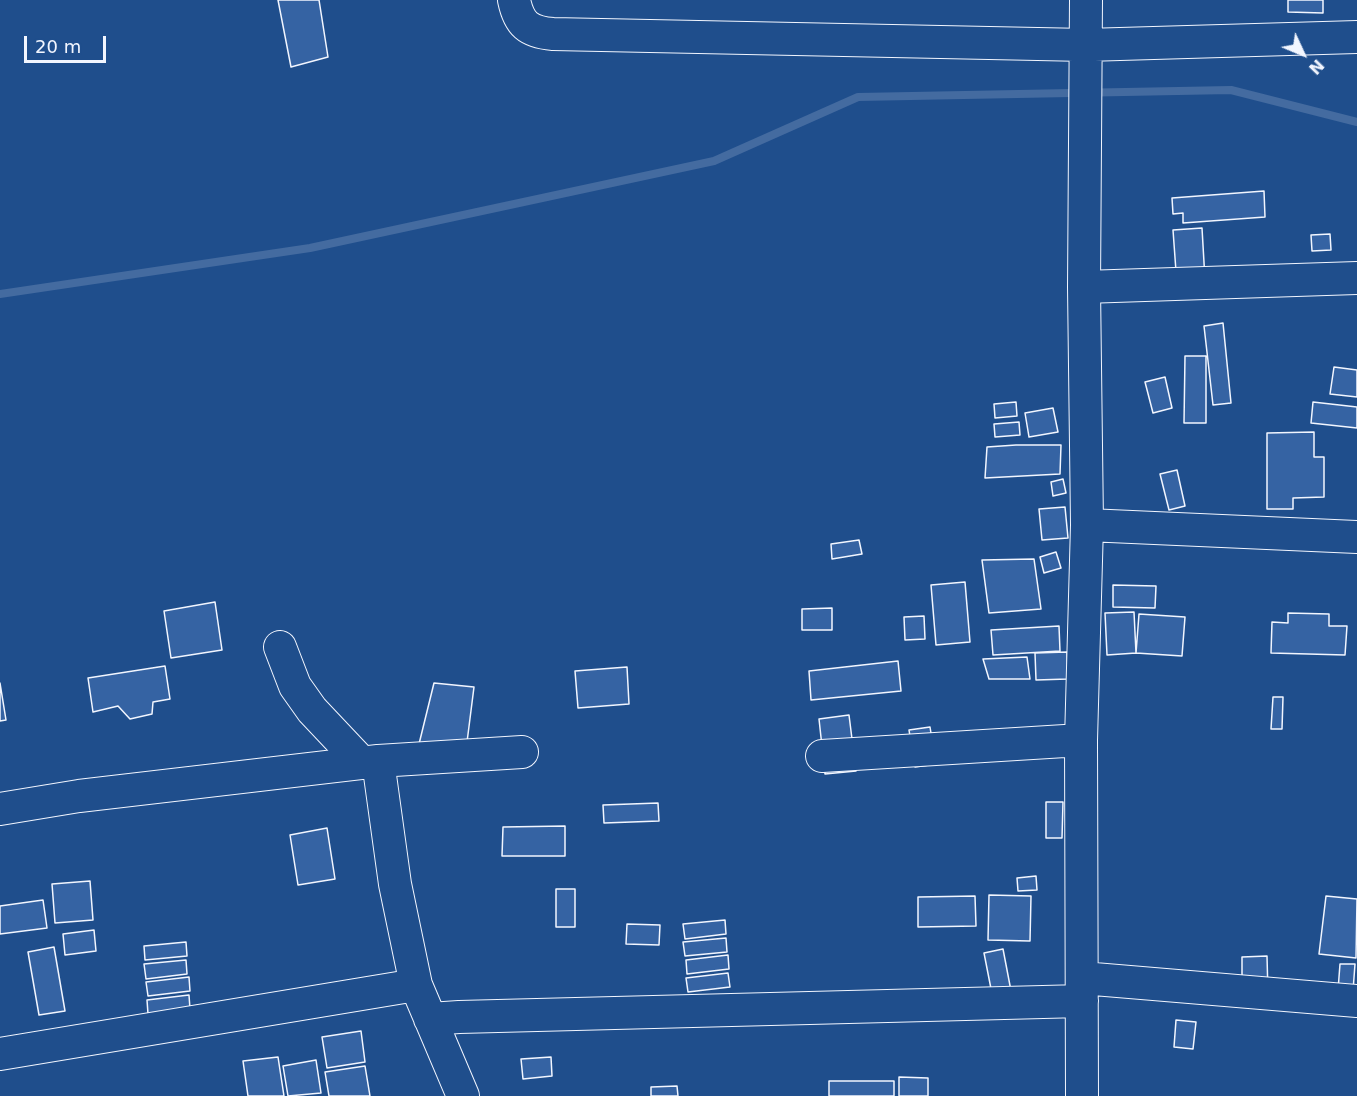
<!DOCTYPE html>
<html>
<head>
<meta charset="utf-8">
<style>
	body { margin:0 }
	#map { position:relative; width:1357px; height:1096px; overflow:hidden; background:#1f4e8c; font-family:"DejaVu Sans",sans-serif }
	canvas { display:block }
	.north { position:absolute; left:1273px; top:24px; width:60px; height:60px; -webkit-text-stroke:4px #1f4e8c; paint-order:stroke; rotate:134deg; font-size:16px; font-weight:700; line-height:24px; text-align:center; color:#f2f6ff }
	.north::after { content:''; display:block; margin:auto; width:21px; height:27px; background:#f2f6ff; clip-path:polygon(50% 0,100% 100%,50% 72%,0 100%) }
	.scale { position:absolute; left:24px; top:36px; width:82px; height:27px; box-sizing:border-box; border:3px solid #f2f6ff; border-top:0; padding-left:8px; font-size:18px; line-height:21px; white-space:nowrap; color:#f2f6ff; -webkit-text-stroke:4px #1f4e8c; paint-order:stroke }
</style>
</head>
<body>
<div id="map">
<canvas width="1357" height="1096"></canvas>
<div class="north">N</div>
<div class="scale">20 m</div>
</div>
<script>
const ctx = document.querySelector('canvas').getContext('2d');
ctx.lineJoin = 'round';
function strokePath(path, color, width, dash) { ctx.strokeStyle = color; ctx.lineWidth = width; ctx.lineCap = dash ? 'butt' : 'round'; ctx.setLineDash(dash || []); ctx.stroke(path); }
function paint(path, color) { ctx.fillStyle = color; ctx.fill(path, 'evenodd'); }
const stream = new Path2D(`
	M0,294L310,248L714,161L858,97L1231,90L1357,122`);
const building = new Path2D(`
	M278,0H319L328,57L291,67Z
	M1288,0H1323V13L1288,12Z
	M1264,191L1265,217L1183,223V213L1173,214L1172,198Z
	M1202,228L1206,297L1178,299L1173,230Z
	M1330,234L1331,250L1312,251L1311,235Z
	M1223,323L1231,403L1213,405L1204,326Z
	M1185,356H1206V423H1184Z
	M1334,367L1357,370V397L1330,394Z
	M1165,377L1172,408L1153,413L1145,382Z
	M1016,402L1017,416L995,418L994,404Z
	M1313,402L1357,407V428L1311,423Z
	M1053,408L1058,432L1029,437L1025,413Z
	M1019,422L1020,435L995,437L994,424Z
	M1314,432V457H1324V497L1293,498V509H1267V433Z
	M1016,445H1061L1060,474L985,478L987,447Z
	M1177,470L1185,506L1169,510L1160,474Z
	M1063,479L1066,493L1053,496L1051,482Z
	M1065,507L1068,538L1042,540L1039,509Z
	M859,540L862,554L832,559L831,544Z
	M1056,552L1061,568L1044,573L1040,557Z
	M1034,559L1041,609L989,613L982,560Z
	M965,582L970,642L936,645L931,585Z
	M1113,585L1156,586L1155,608L1113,607Z
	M215,602L222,650L171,658L164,611Z
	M832,608V630H802V609Z
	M1134,612L1136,653L1107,655L1105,613Z
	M1288,613L1329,614V626H1347L1345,655L1271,653L1272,622L1288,623Z
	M1139,614L1185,617L1182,656L1136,653Z
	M924,616L925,639L905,640L904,617Z
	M1059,626L1060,651L993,655L991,630Z
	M1067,652L1068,679L1036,680L1035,653Z
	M1027,657L1030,679H989L983,659Z
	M898,661L901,691L811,700L809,671Z
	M165,666L170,699L153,702L152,714L130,719L118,706L93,712L88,678Z
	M627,667L629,704L578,708L575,671Z
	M0,683L6,720L0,721Z
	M434,683L474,687L466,750L419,744Z
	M1273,697H1283L1282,729H1271Z
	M849,715L856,771L825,774L819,719Z
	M930,727L936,764L915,767L909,730Z
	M1046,802H1063L1062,838H1046Z
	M658,803L659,821L604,823L603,805Z
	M565,826V856H502L503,827Z
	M327,828L335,879L298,885L290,835Z
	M1036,876L1037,890L1018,891L1017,878Z
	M90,881L93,920L55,923L52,884Z
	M556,889H575V927H556Z
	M989,895L1031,896L1030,941L988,940Z
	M975,896L976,926L918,927V897Z
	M1326,896L1357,899L1356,958L1319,954Z
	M43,900L47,928L0,934V906Z
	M725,920L726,934L685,939L683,924Z
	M627,924L660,925L659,945L626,944Z
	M94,930L96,951L65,955L63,934Z
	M726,938L727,952L685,956L683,942Z
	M186,942L187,956L145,960L144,946Z
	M54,947L65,1011L39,1015L28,952Z
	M1003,949L1012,996L993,999L984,953Z
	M728,955L729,969L687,974L686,960Z
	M1267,956L1268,994L1242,995V957Z
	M186,960L187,974L146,979L144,964Z
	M1340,964H1355L1353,991L1338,990Z
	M728,973L730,987L688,992L686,978Z
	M189,977L190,991L148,996L146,982Z
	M189,995L190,1009L148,1014L147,1000Z
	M1176,1020L1196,1022L1193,1049L1174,1047Z
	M361,1031L365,1062L327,1068L322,1037Z
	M278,1057L284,1096H248L243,1061Z
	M551,1057L552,1076L523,1079L521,1059Z
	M316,1060L321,1093L288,1096L283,1066Z
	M365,1066L370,1096H329L325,1072Z
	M899,1077L928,1078V1096H899Z
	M829,1081H894V1096H829Z
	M677,1086L678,1096H651V1087Z`);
const minor = new Path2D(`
	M514,0C519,24 528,32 553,34L1086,45L1357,37
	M1084,287L1357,278
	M1087,525L1357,537
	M280,647L295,686L312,710L362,763
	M822,756L1081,740
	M378,761L395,884L416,985L463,1096
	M0,809L79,796L378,761L522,752
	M1082,978L1357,1001
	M430,1019L459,1017L1082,1001
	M0,1054L416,985
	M1082,1096L1081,740L1087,525L1084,287L1086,0`);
strokePath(stream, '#446ba0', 8);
paint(building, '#3563a3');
strokePath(building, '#f2f6ff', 1.5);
strokePath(minor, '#f2f6ff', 34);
strokePath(minor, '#1f4e8c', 32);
</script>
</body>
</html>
